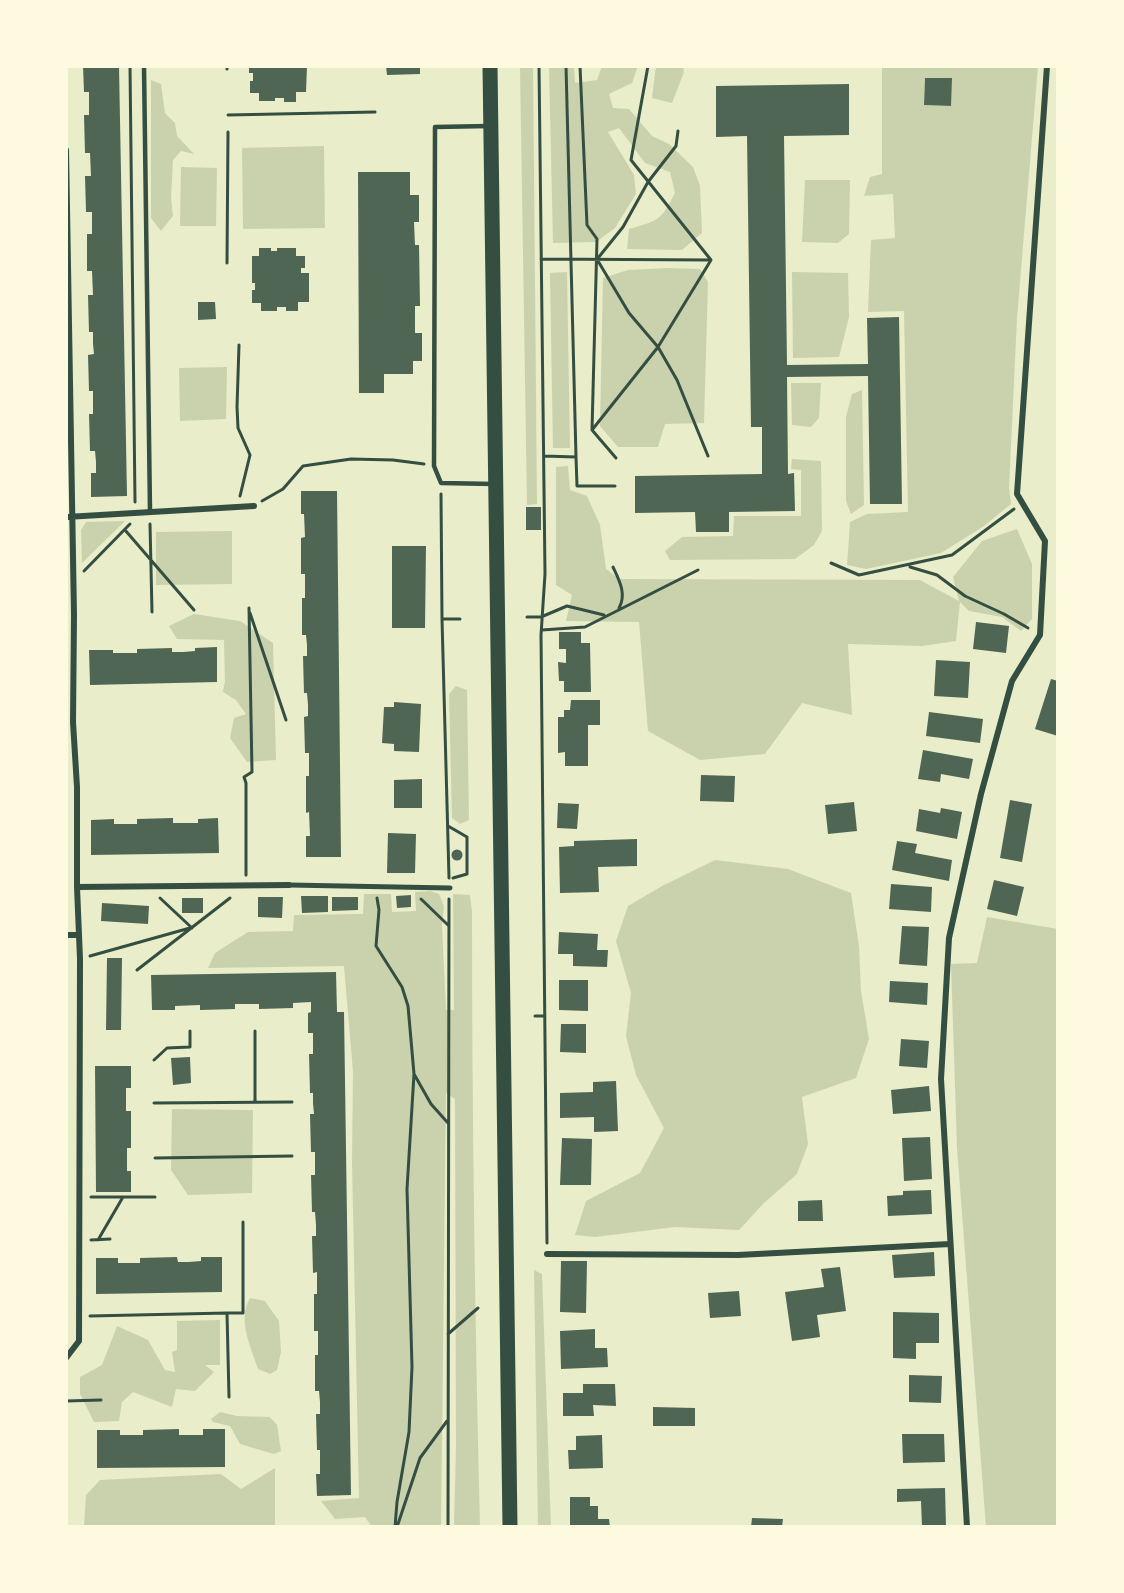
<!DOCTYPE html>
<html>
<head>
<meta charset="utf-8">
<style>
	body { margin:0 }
	#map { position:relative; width:1124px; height:1593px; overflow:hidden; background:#e9edc9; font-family:"Fira Sans",sans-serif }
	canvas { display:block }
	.frame { position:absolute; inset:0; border:68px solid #fefae0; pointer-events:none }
</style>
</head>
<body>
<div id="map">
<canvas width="1124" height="1593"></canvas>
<div class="frame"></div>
</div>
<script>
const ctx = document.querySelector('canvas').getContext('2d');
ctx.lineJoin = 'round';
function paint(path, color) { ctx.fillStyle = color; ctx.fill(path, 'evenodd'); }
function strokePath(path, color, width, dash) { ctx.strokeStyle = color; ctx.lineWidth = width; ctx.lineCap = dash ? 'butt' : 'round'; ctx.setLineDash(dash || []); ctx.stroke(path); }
const green = new Path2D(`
	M520,66H533L537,504L527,505Z
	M549,66H574L575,83L597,80L602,66H638L632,83L609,94L613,108L629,109L652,136L669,144L693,167L700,186L702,233L682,250L627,249L629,229C659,220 660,222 675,193L670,172L645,163L619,128L608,132L634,175L636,194L615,228L596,242L553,243Z
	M656,66H683L684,72L672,103L652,98Z
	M882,66H1038L1017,318L1009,488L1011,504L984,526L941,553L866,569L847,565L850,522L867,514L908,512L904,311L868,312L871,240L895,238L893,194L864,196L870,177L882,174ZM925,78L951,79L950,106L924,105Z
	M151,80L161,84L165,113L175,123L177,136L194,154L181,151L173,160L171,198L173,216L161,231L151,218Z
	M324,146L325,228L243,229L242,148Z
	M181,167L217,168L216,226H180Z
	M805,180H850L849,234L838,243L802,242Z
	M668,268L700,269L708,282L704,423L665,424L658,447H618L600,426L603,278L628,270Z
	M567,272L570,448H553L550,273Z
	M792,272L848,273L849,317L839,357L793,358Z
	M227,367L226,419L180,421L179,368Z
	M791,383H821L819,418L811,427L792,425Z
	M862,390L864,505L851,514L846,501V417L852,394Z
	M792,459L821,461L822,531L814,545L795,559L670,560L665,551L682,537L733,536L734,516H801V470L791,469Z
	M568,466L570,490L587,496L600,525L606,569L619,579L920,580L959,601L953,577L982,541L1017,529L1032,564V619L1021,631L1002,617L969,611L960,602L956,641L922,646L848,644L852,715L802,703L765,754L700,760L648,731L639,622L566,621L572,595L556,585V467Z
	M125,521L82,563L81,530L86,522Z
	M232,531V584L156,585V532Z
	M194,614L240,621L273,643L276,760L247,762L230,738L234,718L246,714L236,700L223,692L225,681L224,640L177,639L169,626Z
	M456,686L467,690L469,820L460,824L452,818L449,694Z
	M715,860L788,869L851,893L859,946L861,991L869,1039L856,1078L802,1097L808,1144L797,1174L764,1203L739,1230L675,1227L595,1237L575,1235L586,1201L640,1173L664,1128L636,1075L626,1036L631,993L616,941L628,906L662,886Z
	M430,891L439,894L444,906L442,925L446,1010H454L453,894L470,895L472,912C472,1117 475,1322 480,1527H454L456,1445L455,1099L446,1093L441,1527H372L365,1517L335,1519L321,1501L359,1498L352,1162L353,1072L344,966L208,968L215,953L248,932L293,931L294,915L363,914L364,894H391L392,912L416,911L415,892Z
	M987,917L1058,929V1527H986L957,1148L951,964L977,963Z
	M172,1109L253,1110L252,1193L188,1195L171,1170Z
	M534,1270L542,1274L551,1527H538Z
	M250,1298L265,1301L279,1321L281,1352L277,1370L270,1374L258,1369C251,1347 237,1320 250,1298Z
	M220,1320V1365H205L214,1372L195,1391L176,1389L172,1407L133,1392L122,1402L119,1421L94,1422L80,1394V1377L102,1365L117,1326L148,1340L165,1370L175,1372L172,1352L177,1350V1321Z
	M220,1412L237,1416L270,1417L277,1425L281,1451L274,1454L240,1444L230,1426L213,1422L211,1419Z
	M275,1468V1526L84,1527L86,1495L100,1480L221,1474L241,1489Z`);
const building = new Path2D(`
	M83,66H119L127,496L91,497V473H96V462L95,451H90L89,414H93V391H89L88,355L94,354L93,344V332H89L88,295H93L92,271H87V234H92V212H86L85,176H91L90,153H85L84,115H89V92H84Z
	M249,66H307L306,92H296V102H284V98H275V101H259V93H250V81H253V73H249Z
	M386,66H420V74L387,75Z
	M925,78H952L951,106L924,105Z
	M849,84V135L784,136L787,365L868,364L867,318L899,317L902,504H870L868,376L787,377L788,474L794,473L795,511L729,512V532H696L695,512L635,513V476L762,474V427H751L747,136L716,137V86Z
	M358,172H410V195H419V222H414L415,245H419L420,306H415V333H422V361H413V374H384V393H359Z
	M259,248H271V251H277V248H296V256H305V268H301V273H309V302H298V311H286V307H277V311H261V303H252V290H255V283H252V256H259Z
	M198,302H215L216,319L198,320Z
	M301,491H337L341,857H306V836H310L309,812L306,813V776H309V753H305L304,717L308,716V705L307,693H304L303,656H307V645L306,635H302V598H305V574H301V538L305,537L304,514H301Z
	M526,507H541V530H526Z
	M392,546H426L425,628H392Z
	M976,622L1009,626L1006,653L973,649Z
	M559,632H581V643H590L591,692H564V681H559L558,662L566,663V649H559Z
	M217,647V682L90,685L89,650H113V653H137V649L172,648V652H183L195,651V648Z
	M936,660L970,662L968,698L934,696Z
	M1051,679L1058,681V736L1035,729Z
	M571,700H600V725H588V766H565V752L558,753V717H564V710H570Z
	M394,702L421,704L419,752L394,751V744L382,743L384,707H394Z
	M929,712L983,719L980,743L926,736Z
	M923,750L973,759L969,779L941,774L940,782L918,779Z
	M701,775L735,776L734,802L700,801Z
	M422,779V808H394V780Z
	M1010,800L1032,804L1022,862L1000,858Z
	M854,802L857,831L828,834L825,805Z
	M558,803L579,804L577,829L557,828Z
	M941,808L962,812L957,839L916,831L919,809L940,813Z
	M173,818V823H198V819L218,818L219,853L91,855V820L114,819V824H137V819Z
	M388,833L416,834L415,873H387Z
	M637,839V866L598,867L599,892L560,893L559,847L574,846V841Z
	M897,841L917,844L915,853L952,860L949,881L892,870Z
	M451.5 855a5.5 5.5 0 1 1 11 0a5.5 5.5 0 1 1-11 0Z
	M994,880L1024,887L1017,916L987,909Z
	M891,884L932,887L931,912L889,909Z
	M411,895V907L397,908L396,896Z
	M301,896H328V912L302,913Z
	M258,897H283L282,918L258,917Z
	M332,897H358V910L332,911Z
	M182,898H203V913H182Z
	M102,903L149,906L148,924L101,921Z
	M902,926L929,927L927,966L899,964Z
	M559,932L598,934L597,950H608L607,967L573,966V954H558Z
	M107,958H122L121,1030H106Z
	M336,972L337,1012H344L351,1495L317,1496L316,1474H320V1450H317L316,1414H320V1402L319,1391H315V1355H318V1331H314V1294H317V1272L313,1273L312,1236H316V1225L315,1212H312L311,1175H315V1152H311L310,1114H314L313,1103V1093H310L309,1054H313V1033H308V1013L311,1012V1002L293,1003V1008L259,1009V1004H235V1009L200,1010V1005L175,1006V1010H152L151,975Z
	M559,980H588V1011L559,1010Z
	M890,981L928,983L927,1005L889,1002Z
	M561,1024H586V1053L560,1052Z
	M901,1039L929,1041L927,1068L899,1066Z
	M190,1057L191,1083L173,1085L171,1058Z
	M95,1066H131V1088H126V1111H131V1148H127V1171H131V1192H96Z
	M616,1081L618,1131L594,1132V1117L560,1118V1093L593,1092V1082Z
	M929,1086L931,1111L893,1114L891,1090Z
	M930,1137L932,1179L904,1181L902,1138Z
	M562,1138L592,1139L591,1185H560Z
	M931,1190L932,1214L888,1216L887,1196L903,1195V1191Z
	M822,1200L823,1221H798V1201Z
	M934,1252L935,1276L894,1278L892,1255Z
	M177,1257L178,1262H189L201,1261V1257H222V1292L96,1294V1258H118V1263H140V1258Z
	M561,1261H587L586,1313L560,1312Z
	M840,1267L846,1311L817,1315L820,1337L792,1341L785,1292L824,1287L821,1269Z
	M739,1291L741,1316L710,1318L708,1293Z
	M893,1312L939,1313V1343H916V1359L893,1358Z
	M595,1329V1348H607L608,1367L561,1369L560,1331Z
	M909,1375L942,1376L941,1403L909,1402Z
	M583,1384H615L616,1406L593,1405L594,1416H563V1393H583Z
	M653,1407L695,1408V1426H653Z
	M179,1429V1435H203V1429H225V1467L97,1468V1430H120V1435H143V1430Z
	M902,1434H944L945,1462L903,1463Z
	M602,1435L603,1468L569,1469L568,1450H576V1436Z
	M945,1488L946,1527H922L921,1501L897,1502V1489Z
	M570,1497H590V1506H598V1519H609L610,1527H570Z
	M752,1518L783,1519L782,1527H751Z`);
const path = new Path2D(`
	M130,66L135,502
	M539,66L545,574L541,635L547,1243
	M566,66L576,457
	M580,66L587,225L597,239L592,430L616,458
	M648,66L631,160L711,260
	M227,69V66
	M228,115L375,112
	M598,258L623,227L648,182L676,146L678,131
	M541,259L711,260
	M598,261L629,313L658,347L677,380L708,456
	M227,263L228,132
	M239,345L237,407L238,428L250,455L240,496
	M592,430L658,347L711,260
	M544,456L576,457L577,486H615
	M441,494L442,619L449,878
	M262,501L283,489L303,466L351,459L393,460L424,464
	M150,524L152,612
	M125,530L194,610
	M831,563L859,575L952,555L1014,509
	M613,567C619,580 627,594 619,608
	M910,567L937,575L965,596L1004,614L1028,628
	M84,571L130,524
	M250,613L286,720
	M527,617H541L567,606L604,615
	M442,619H460
	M542,630L585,627L698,570
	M448,826L467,837V874L453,878
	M246,875V783L244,777L252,772L249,608
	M160,898L192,928
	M377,898L379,910L376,946L402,987L408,1006L414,1074L431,1104L448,1123
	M421,899L449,926
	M90,956L190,928
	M137,970L230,898
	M535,1016H545
	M255,1031V1102
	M154,1060L167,1048L190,1047V1031
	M154,1103L292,1102
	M155,1158L292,1156
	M91,1197H155
	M91,1240L110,1239
	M98,1240L123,1197
	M227,1313H243V1222
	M90,1316L227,1313L229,1397
	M448,1334L478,1308
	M66,1401L101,1400
	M395,1527L397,1502L409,1432L412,1367L407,1189L414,1074
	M397,1527L420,1458L447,1421
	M448,1527L449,899`);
const service = new Path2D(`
	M144,66L150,511
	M490,126L435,127L434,466L441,483L494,484`);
const pedestrian = new Path2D(`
	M289,885L450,888`);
const minor = new Path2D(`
	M66,150L74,615L73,722L77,787V887L80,959L79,1341L66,1358
	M66,517L254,506
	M77,887L289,885
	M66,935H79
	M547,1254L738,1255L950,1244
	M967,1527L941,1079L949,938L981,794L1012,681L1040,635L1045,541L1017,494L1047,66`);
const primary = new Path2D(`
	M490,66L510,1527`);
paint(green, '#cad2ad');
paint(building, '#4f6655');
strokePath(path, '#344e41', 3);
strokePath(service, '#344e41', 4.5);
strokePath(pedestrian, '#344e41', 5);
strokePath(minor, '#344e41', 6);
strokePath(primary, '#344e41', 15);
</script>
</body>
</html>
